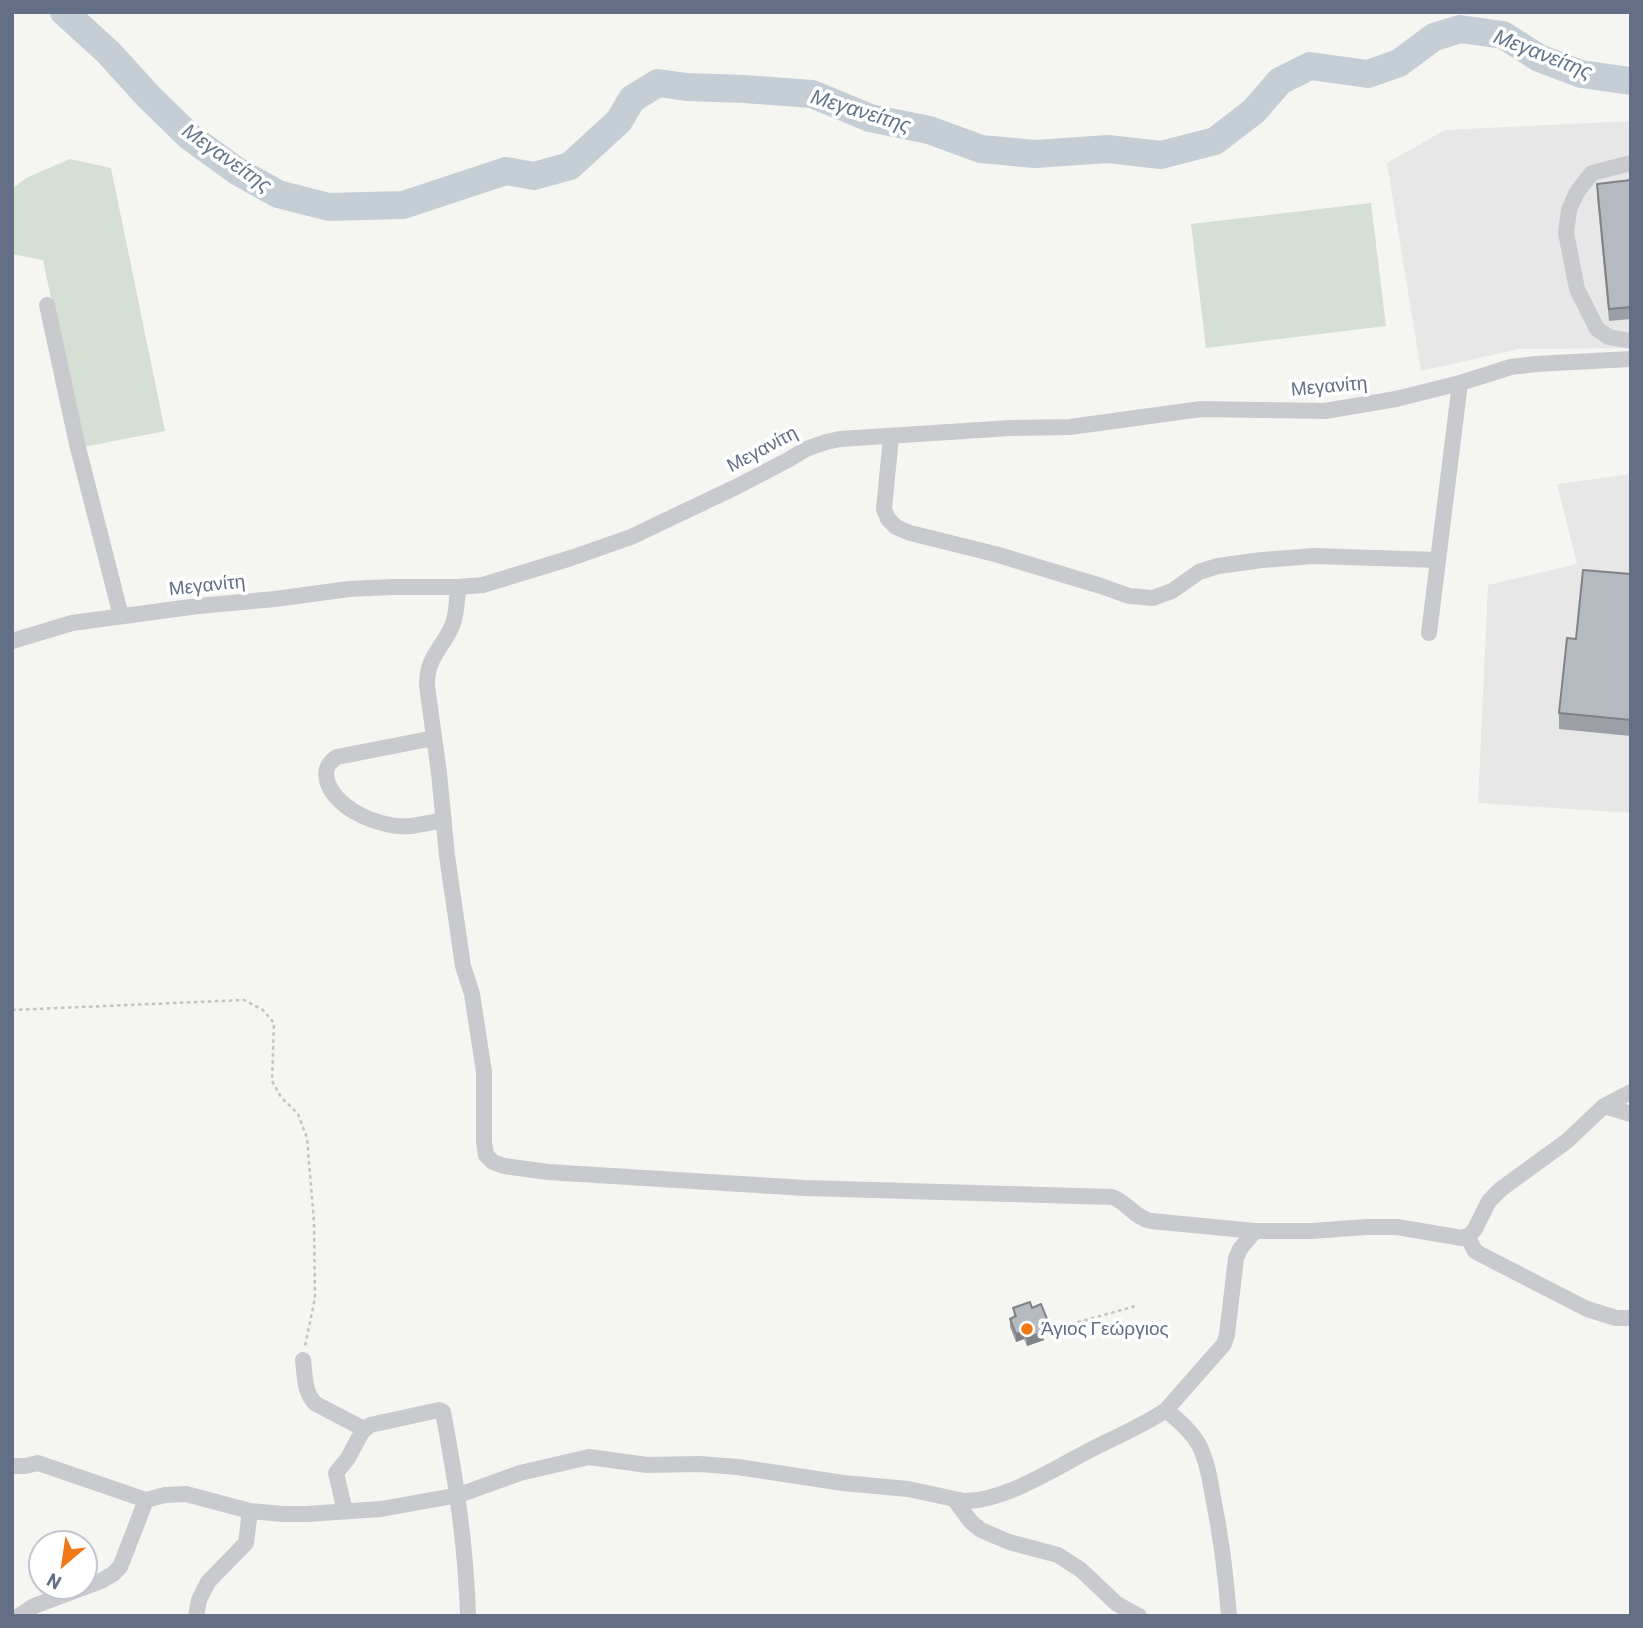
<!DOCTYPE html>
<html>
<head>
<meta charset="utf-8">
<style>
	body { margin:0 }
	#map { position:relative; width:1643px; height:1628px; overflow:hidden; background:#f5f6f2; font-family:Barlow,sans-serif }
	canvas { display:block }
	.frame { position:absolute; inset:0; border:14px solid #636f86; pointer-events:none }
	.north { position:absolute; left:28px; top:1530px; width:70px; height:70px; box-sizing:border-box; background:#fff; border:2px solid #c1c5cf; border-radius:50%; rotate:209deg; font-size:19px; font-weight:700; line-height:28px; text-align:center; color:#636f86 }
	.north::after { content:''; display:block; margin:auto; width:24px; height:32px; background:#f27717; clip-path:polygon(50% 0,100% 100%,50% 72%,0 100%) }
</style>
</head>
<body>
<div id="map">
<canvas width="1643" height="1628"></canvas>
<div class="frame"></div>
<div class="north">N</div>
</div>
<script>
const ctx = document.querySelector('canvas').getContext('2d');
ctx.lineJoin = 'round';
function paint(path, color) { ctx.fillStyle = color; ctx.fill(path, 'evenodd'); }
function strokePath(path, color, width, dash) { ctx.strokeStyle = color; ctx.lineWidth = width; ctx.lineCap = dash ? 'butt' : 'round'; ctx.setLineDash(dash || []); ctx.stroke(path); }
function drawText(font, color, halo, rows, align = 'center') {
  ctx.font = font + ' Barlow,sans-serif'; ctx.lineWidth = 7; ctx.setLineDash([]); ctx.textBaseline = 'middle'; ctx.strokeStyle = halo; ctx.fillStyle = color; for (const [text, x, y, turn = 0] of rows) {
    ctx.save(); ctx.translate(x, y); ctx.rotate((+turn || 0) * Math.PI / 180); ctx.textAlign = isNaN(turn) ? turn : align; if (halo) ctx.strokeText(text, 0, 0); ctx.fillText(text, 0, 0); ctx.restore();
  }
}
const built = new Path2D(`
	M1631,121V348L1519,349L1421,371L1387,163L1445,130Z
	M1631,474V813L1478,803L1488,585L1577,564L1557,484Z`);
const green = new Path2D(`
	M70,159L111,168L165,431L84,447L78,428L43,260L12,254V189L26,178Z
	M1371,203L1386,326L1206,348L1191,224Z`);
const river = new Path2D(`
	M64,12L108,52L149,97L190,137L237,171L278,194L329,207L403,205L506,171L534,176L570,166L619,121L632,99L658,83L687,87L744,89L812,94L870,118L929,130L981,149L1035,154L1108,149L1161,155L1215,141L1254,111L1280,81L1310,66L1368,74L1399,63L1434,37L1460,29L1503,35L1539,58L1581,74L1631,81`);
const path = new Path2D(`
	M12,1010L244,1000L263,1010L274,1023L272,1081L281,1097L298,1114L307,1138L314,1222L315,1298L305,1346
	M1064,1326L1136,1306`);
const minor = new Path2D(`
	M1631,163L1592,173L1577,192L1569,210L1566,233L1577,289L1597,329L1609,337L1631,341
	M47,305L77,444L121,616
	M891,437L884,509L888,519L896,527L910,533L995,554L1101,586L1129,596L1153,598L1172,591L1199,572L1218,566L1262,560L1314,556L1438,560
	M458,587C457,600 457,614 452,626C442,649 426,658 427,686L439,773L447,856L463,966L472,994L484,1072V1142L486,1155L493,1162L504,1166L548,1172L805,1188L1112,1197C1127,1202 1135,1218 1151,1221L1255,1231H1312L1366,1227H1397L1462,1238L1470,1235L1475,1229L1489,1201L1501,1189L1567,1141L1604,1106L1631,1092
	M1429,633L1460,383
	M12,641L72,623L198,606L275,599L349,589L391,587H458L483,585L571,558L631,537L736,487L788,460L806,449L826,442L840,439L1011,428L1070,427L1201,409L1325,411L1396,399L1460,383L1511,367L1536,364L1631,359
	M434,738L337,757C326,764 324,772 328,784C338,807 366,820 390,825C408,829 426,823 444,820
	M1604,1106L1631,1114
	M1467,1236L1475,1251L1480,1254L1587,1309L1616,1318H1631
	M303,1360C305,1376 304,1393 316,1404L364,1429
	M1166,1410L1224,1344L1227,1335L1236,1258L1240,1249L1255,1231
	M12,1466H25L38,1463L146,1500
	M954,1499L971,1522L981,1530L1009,1542L1058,1555L1081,1570L1117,1604L1139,1616
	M345,1511L336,1473L348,1458L362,1432L370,1425L439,1410L443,1412C456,1481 466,1546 468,1616
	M19,1616L34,1606L101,1581L113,1574L120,1567L124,1557L146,1500L165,1495L186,1494L250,1511L283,1514H307L381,1509L459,1495L520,1473L589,1457L647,1465L699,1464L738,1467L843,1483L908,1489L964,1501C1006,1501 1057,1467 1094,1448C1118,1436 1144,1425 1166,1410C1178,1420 1191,1431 1199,1445C1207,1461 1210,1480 1213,1497C1221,1536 1226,1576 1229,1616
	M196,1616L199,1600L208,1582L246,1543L250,1511`);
const wall = new Path2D(`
	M1631,180V319L1609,321L1597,196V184Z
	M1631,574V736L1559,729V713L1576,639Z
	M1013,1308H1032L1047,1327L1043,1329L1044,1340L1027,1346L1024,1339L1016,1342L1010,1327V1319L1014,1317Z`);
const shadedWall = new Path2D(`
	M1047,1319V1327L1040,1330V1322Z
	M1024,1331V1339L1016,1342V1334Z
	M1044,1332V1340L1027,1346V1338Z`);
const building = new Path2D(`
	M1631,180V307L1609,309L1597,184Z
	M1583,570L1631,574V720L1559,713L1567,638L1576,639Z
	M1030,1302L1032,1308L1041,1304L1047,1319L1040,1322L1044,1332L1027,1338L1024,1331L1016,1334L1010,1319L1016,1316L1013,1308Z`);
const markers = [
	[1027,1329,7,"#f27717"]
];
const streetNames = [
	["Μεγανίτη",1329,386,-5],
	["Μεγανίτη",762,449,-28],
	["Μεγανίτη",207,585,-6]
];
const poiNames = [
	["Άγιος Γεώργιος",1041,1329]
];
const waterNames = [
	["Μεγανείτης",1543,54,21],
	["Μεγανείτης",861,111,17],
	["Μεγανείτης",227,158,35]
];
paint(built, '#e6e7e6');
paint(green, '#d5dfd3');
strokePath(river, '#c6ced5', 28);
strokePath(path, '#c1c2c4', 2.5, [3.5, 3.5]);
strokePath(minor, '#c8cace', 16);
paint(wall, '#9ca0a6');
paint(shadedWall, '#7f8287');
paint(building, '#b5bac1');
strokePath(building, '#7f8287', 2);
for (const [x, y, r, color] of markers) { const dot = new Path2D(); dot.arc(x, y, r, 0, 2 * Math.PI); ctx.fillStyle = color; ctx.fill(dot); strokePath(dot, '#fff', 2.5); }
drawText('19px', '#636f86', '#fff', streetNames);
drawText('19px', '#636f86', '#fff', poiNames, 'left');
drawText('italic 21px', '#63778a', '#fff', waterNames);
</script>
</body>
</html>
